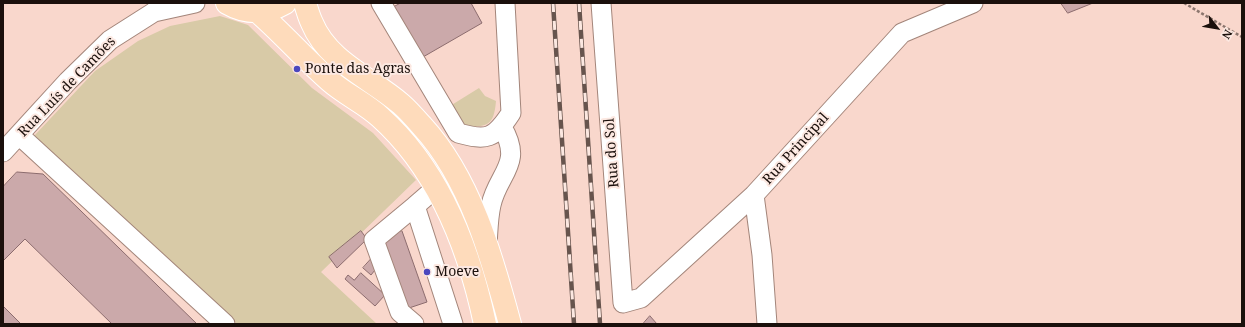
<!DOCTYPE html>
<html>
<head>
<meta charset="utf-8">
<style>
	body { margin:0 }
	#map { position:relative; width:1245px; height:327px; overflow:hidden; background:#f9d7cc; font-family:"Noto Serif",serif }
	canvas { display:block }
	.frame { position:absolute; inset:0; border:4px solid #1b100c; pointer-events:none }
	.north { position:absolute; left:1197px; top:8px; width:40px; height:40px; -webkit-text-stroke:3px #fce8e1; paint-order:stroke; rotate:121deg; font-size:11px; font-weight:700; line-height:16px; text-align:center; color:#1b100c }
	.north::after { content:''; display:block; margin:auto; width:14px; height:18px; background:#1b100c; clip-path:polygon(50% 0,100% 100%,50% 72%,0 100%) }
</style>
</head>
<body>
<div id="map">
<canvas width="1245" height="327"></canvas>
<div class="frame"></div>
<div class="north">N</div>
</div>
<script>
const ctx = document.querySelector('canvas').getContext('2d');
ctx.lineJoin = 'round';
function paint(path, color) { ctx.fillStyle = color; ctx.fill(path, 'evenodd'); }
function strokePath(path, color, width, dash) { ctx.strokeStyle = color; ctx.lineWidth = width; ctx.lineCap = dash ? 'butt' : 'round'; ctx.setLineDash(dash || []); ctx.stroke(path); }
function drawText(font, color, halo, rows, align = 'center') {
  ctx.font = font + ' "Noto Serif",serif'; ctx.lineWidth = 4; ctx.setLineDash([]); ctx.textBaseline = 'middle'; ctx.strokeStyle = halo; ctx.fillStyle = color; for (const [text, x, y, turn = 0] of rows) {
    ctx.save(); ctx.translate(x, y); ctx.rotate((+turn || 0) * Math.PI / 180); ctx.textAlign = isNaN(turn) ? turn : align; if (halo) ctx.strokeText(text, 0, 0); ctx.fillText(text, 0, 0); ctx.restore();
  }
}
const green = new Path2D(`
	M220,16L248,25L312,88L373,133L416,180L321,272L377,324H237L34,136L95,71L138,41L170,26Z
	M479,88L485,96L496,101C494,125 488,127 465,127L450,106Z`);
const building = new Path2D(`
	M401,3H471L482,23L423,57L394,7Z
	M1061,3H1093L1068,13Z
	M17,172L43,174L197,324H112L25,239L3,261V187Z
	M361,231L367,239L337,268L329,257Z
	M402,231L427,302L406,309L381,238Z
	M372,258L379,265L371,275L363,268Z
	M361,273L385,295L375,306L345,279L348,275L354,280Z
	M3,306L21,324H3Z
	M650,316L657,324H643Z`);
const path = new Path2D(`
	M1184,3L1242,37`);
const minor = new Path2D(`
	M381,3L458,133C487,141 494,139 511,113L505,3
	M601,3L623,303L641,298L754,195L902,33L973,3
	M154,12L195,3
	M19,135L225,324
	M3,152L68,81L110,40L154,12L163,3
	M437,187L415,206L453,324
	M754,195L762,255L767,324
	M487,245C488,232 488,218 491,205C498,173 524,164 502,127
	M414,324L400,312L374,240L415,206`);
const major = new Path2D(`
	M227,3C246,14 266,14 285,3
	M305,3C307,10 309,17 312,23C328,62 371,78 401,104C408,110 415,118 422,126C470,178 492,257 510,324
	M258,12C283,34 305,59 330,81C346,95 365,103 380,117C438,169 469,248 485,324`);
const rail = new Path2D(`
	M553,3L574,324
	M579,3L600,324`);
const markers = [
	[297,69,4,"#4b47be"],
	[427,272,4,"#4b47be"]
];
const poiNames = [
	["Ponte das Agras",305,69],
	["Moeve",435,272]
];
const streetNames = [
	["Rua Luís de Camões",67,87,-46],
	["Rua Principal",796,149,-48],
	["Rua do Sol",612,153,-94]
];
paint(green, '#d8caa7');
paint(building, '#cba9aa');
strokePath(building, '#8c6c6e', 1);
strokePath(minor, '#a3857a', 21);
strokePath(major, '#fff', 24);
strokePath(path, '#8c766e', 2.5, [3, 2]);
strokePath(minor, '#fff', 19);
strokePath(major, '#fedbbb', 22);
strokePath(rail, '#67544d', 4.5);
strokePath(rail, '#fce8e1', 3, [9]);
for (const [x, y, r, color] of markers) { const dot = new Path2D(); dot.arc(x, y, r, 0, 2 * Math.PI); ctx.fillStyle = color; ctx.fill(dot); strokePath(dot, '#fce8e1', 1.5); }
drawText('14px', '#1b100c', '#fce8e1', poiNames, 'left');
drawText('14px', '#1b100c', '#fce8e1', streetNames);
</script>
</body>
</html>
